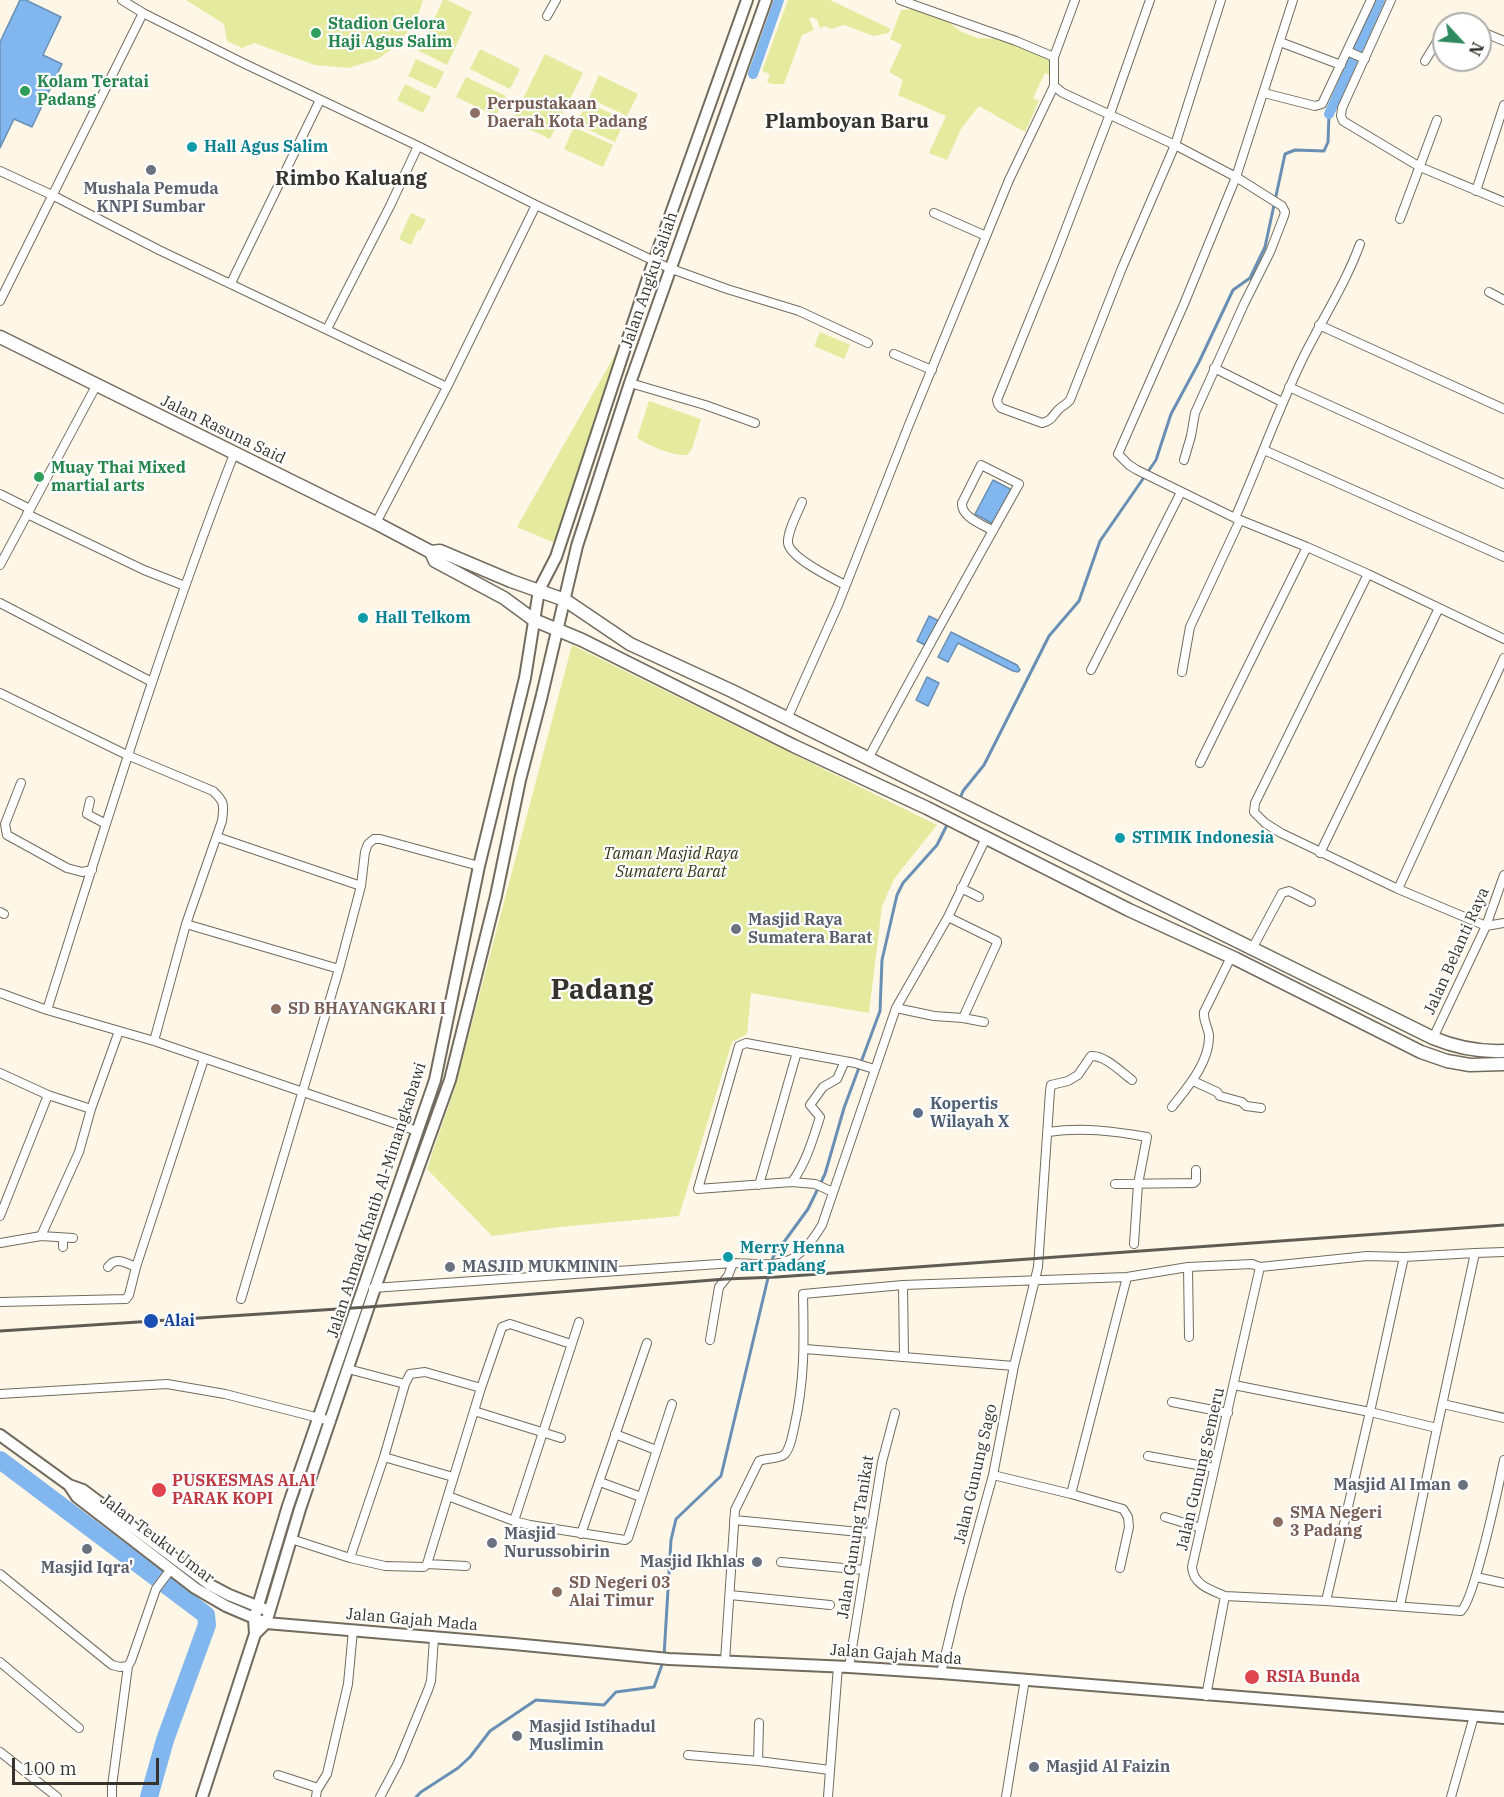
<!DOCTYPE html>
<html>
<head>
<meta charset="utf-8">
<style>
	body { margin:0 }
	#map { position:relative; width:1504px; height:1797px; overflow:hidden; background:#fef7e7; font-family:"IBM Plex Serif",serif }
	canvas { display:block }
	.north { position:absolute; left:1432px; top:12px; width:60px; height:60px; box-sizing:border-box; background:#fff; border:2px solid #afadab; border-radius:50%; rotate:116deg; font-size:16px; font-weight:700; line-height:24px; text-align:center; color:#36332d }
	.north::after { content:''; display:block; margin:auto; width:21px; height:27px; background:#308a60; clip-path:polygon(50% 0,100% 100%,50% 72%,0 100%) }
	.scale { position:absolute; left:12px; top:1758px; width:147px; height:27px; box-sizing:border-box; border:3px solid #36332d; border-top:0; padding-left:8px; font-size:18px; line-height:21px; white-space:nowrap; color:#36332d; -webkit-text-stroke:4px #fff; paint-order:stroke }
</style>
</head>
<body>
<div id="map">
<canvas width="1504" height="1797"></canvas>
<div class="north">N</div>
<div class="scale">100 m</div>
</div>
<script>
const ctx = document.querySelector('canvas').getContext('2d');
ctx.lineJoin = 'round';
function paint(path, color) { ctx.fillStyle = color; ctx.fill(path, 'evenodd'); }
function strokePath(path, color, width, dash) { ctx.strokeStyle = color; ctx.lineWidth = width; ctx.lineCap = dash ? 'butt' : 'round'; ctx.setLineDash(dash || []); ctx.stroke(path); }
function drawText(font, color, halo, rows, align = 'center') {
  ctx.font = font + ' "IBM Plex Serif",serif'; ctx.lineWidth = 4.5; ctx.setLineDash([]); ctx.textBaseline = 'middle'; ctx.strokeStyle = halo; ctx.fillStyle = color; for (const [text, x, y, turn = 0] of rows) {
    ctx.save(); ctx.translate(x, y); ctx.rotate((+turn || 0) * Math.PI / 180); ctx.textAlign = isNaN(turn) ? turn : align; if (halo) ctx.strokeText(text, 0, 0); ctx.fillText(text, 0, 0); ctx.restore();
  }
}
const green = new Path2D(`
	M186,0H423L416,21L398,44L378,59L348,68L315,65L254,43L242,48L227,41L224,24Z
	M443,0H447L472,12L447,65L419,51Z
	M788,0H830L891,29L888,33L874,36L844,25L831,29L825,26L820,28L817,19H814L813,17L809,18L814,30L802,35L784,84H772L767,82L770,74L762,71Z
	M912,9L929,13L949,22L960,31L977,38L1004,39L1048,58L1050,61L1052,76L1045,73L1033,98L1039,101L1025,132L979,106L961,129L947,160L929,153L946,116L898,95L903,80L889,72L902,45L890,39L901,10Z
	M480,49L520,69L510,89L470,69Z
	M545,54L583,73L550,139L512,121Z
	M416,59L444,72L436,89L408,76Z
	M599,75L638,94L627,116L589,98Z
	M466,77L506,96L496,116L456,97Z
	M405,84L431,97L423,113L397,100Z
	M587,102L625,120L615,142L576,124Z
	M574,127L613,145L603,167L564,149Z
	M411,213L426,220L420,231L418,230L411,245L399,239Z
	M820,332L850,345L844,359L814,346Z
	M620,346L555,543L517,527Z
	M649,401L701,419L692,449L687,455C671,456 651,446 637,438Z
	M572,645L937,825L894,879L882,906L869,1013L751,993L747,1034L732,1042L679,1216L560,1227L492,1236L427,1169L455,1087Z`);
const water = new Path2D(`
	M20,0H26L61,17L43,55L62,64L32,127L14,119L0,148V42Z
	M993,480L1014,491L995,525L975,514Z
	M929,616L939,621L927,646L917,641Z
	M951,632L1017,665L1020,670L1018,672L1013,671L958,643L948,662L938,657Z
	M927,677L939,683L928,706L916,700Z`);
const stream = new Path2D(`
	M959,801L963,791L984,765L1049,636L1079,601L1100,541L1156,460L1171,414L1199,362L1233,290L1250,278L1265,247L1285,154L1295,150L1324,151L1328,142L1329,114
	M664,1656L671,1540L676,1519L721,1476L773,1257L808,1209L825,1174L844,1108L880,1011L882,960L897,895L903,883L937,845L948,823
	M416,1797L421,1792L458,1768L470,1757L490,1731L536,1700L604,1705L616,1692L654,1687L663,1662`);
const canal = new Path2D(`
	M753,74L779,0
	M1329,114L1380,0`);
const river = new Path2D(`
	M0,1460L206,1615L207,1625L165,1740L149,1797`);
const street = new Path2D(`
	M122,0L143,13L243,63L418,146L536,205L669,268L727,289L799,311L868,343
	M900,0L1016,41L1054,57
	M1150,0L1110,114L1053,262L997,400L998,404L1001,408L1042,423C1051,421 1052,417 1058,410C1062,406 1067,404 1070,400L1122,268L1175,145L1221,0
	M1293,0L1236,177L1184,304L1118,454L1129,465L1137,470L1235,518L1307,547L1368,574L1504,639
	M1391,0L1342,108L1341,116L1343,121L1420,167L1504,202
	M547,16L556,0
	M1448,24L1451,21L1464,24
	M1480,31L1504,41
	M1280,42L1341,65
	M1347,51L1365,59
	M1425,61L1444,30
	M1054,86L1063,93L1175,145L1236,177L1282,206L1285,212L1284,216L1270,252L1244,304L1195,413L1191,436L1184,460
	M1264,93L1315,106L1322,104L1371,0
	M0,171L52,195L159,250L447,387
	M1476,191L1504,105
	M934,213L986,236
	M1400,219L1437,120
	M231,283L320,100
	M1489,292L1504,300
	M0,301L143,13
	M1319,325L1504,409
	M327,329L390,206L418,146
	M894,354L932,370
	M1214,368L1282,402
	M630,383L705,405L755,423
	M1289,387L1504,484
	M1264,450L1504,557
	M0,494L30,509
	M802,502C798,512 787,532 788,543C790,558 832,578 845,585
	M27,514L144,570L185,586
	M1235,518C1258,466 1277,412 1302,360C1321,321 1345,285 1360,244
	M376,523L447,387L536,205
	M0,565L96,386
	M1368,574L1255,803L1254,812L1265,823L1281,833L1398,889L1486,926L1504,923
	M0,603L152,682
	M1091,670L1181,492
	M1182,672L1190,627L1240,520
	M0,693L127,755L213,791C225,802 224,805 222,821L186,924L154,1041L417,1131
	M787,719L838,605L908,427L1009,180L1054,86V57L1075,0
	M868,759C917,666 968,575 1019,484L981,465L962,503C961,517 982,524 993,531
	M1200,763L1307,547
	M21,783L5,824L7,835L67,868L82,872L92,870
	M90,801L87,814L106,824
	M217,837L361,886
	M1320,853L1439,608
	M961,888L979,897
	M1398,889L1504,658
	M0,912L4,914
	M948,917L997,941V943L963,1018
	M186,924L339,969
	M1252,949L1282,893L1289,891L1311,902
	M0,993L47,1010L154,1041
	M896,1008L934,1016L963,1018L984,1022
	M47,1010C106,824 163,637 234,454
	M1433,1038L1486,926L1504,875
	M0,1073L48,1095L91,1109
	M1193,1081L1217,1092L1220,1096L1242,1102L1246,1106L1261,1108
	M1172,1107C1187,1088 1210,1062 1209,1035C1208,1027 1203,1021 1204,1012L1231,957
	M1048,1132C1082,1127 1114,1131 1147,1137L1138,1184L1134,1244
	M792,1182L698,1189L739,1046L746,1043L855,1063L874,1069
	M1115,1184L1194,1183L1196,1181V1170
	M759,1185L797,1052
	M833,1192L815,1184L792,1182C806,1163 813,1139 820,1117L810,1105L823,1087L837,1079L845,1061
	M0,1216L48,1095
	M41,1236L73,1238
	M0,1243L41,1236L79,1152L91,1109L119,1031
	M63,1247V1238
	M1475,1253L1504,1252
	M1404,1257L1370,1412L1437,1428
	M108,1267C116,1256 125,1263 136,1267
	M1188,1267L1189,1337
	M903,1285L904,1356
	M373,1288L733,1263C780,1265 795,1270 822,1225L896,1008L948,917L986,838
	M241,1299L339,969L361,886L365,852L368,844L374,839H380L479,866
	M0,1302L126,1299L129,1295L136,1267L204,1059
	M710,1340L719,1287L728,1276L733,1263
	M805,1349L1014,1366
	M348,1369L405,1384L410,1374L425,1372L481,1388
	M1234,1385L1370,1412L1326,1601
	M0,1394L167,1384L225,1394L331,1421
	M1172,1402L1228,1413
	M1443,1404L1504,1418
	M474,1411L561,1438
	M615,1434L656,1450
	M1148,1456L1214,1468
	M384,1457L453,1477
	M993,1475L1071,1494L1123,1509L1128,1517L1129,1527L1120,1568
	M600,1482L641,1497
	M1071,1494L1127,1277
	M448,1496L514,1521L530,1525L625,1540L628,1538L672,1404
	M1165,1517L1201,1528
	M734,1520L870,1533
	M514,1521L579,1322
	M581,1534L647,1343
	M291,1539L350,1558L385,1566L424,1567L427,1564L466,1566
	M350,1558L384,1457L405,1384
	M781,1562L864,1570
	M427,1564L481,1388L502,1327L510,1324L571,1344
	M0,1574L112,1665L120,1667L128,1666L131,1661L156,1589L171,1569
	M1476,1577L1504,1583
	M730,1595L830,1605
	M1225,1596L1326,1601L1461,1611C1474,1601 1499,1484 1504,1460
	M725,1661L735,1510L759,1461C767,1457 779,1460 785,1454C791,1447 792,1436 794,1428C805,1380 804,1342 803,1294L903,1285L1127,1277L1188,1267L1252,1264L1260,1267L1367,1256L1404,1257L1475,1253L1434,1442L1400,1606
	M0,1662L79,1728
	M849,1667L882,1462L895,1413
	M941,1673L959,1598L993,1475L1014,1366L1038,1267L1050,1091L1051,1085L1068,1081L1078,1075L1091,1056C1105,1055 1121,1072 1132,1080
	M1206,1696L1225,1596C1211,1590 1193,1585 1192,1567L1260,1267
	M0,1752L57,1797
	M688,1755L758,1761L830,1770
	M758,1761L759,1723
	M278,1775L315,1787L317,1790L316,1797
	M317,1790L327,1774L348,1684L353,1630
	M112,1797V1786L128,1666
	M380,1797L398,1763L428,1690L431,1681L434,1638
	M828,1797L838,1666
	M1006,1797L1025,1679
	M1451,1797L1474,1716`);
const secondary = new Path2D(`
	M0,1435L69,1485L83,1490L210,1585L229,1595L264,1609
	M69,1485L77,1497L195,1588L226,1606L266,1623L514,1644L669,1659L849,1667L941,1673L1504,1718
	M255,1634L266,1623L300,1509L375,1288L450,1080L496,896L520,780L541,699L577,546L630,383L766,0
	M202,1797L255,1634L254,1619L288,1506L435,1080L479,866L525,678L539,590L556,557L648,278L747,0`);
const primary = new Path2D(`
	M0,337L376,523L431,552
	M431,552L435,561L504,598L534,620L582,640L794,746L927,808L1129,910L1236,959L1421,1052L1447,1061L1470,1065L1504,1064
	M431,552L440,551L511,581L565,600L630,644L732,691L1433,1038C1457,1048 1479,1052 1504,1051`);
const rail = new Path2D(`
	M0,1331L368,1307L726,1279L777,1277L1504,1225`);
const markers = [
	[316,33,6,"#2e9e5b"],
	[25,91,6,"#2e9e5b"],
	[475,113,6,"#8d6e63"],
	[192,147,6,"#0f9aa8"],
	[151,170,6,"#6b7280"],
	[39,477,6,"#2e9e5b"],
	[363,618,6,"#0f9aa8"],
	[1120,838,6,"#0f9aa8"],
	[736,929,6,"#6b7280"],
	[276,1009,6,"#8d6e63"],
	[918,1113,6,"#5c6f8a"],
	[728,1257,6,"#0f9aa8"],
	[450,1267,6,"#6b7280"],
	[151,1321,8,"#1a4fb4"],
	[1463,1485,6,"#6b7280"],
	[159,1490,8,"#e0444e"],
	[1278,1522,6,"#8d6e63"],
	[492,1543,6,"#6b7280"],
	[87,1549,6,"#6b7280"],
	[757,1562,6,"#6b7280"],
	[557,1592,6,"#8d6e63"],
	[1252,1677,8,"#e0444e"],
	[517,1736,6,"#6b7280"],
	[1034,1767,6,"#6b7280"]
];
const leisureNames = [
	["Stadion Gelora",328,24],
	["Haji Agus Salim",328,42],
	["Kolam Teratai",37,82],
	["Padang",37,100],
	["Muay Thai Mixed",51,468],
	["martial arts",51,486]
];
const educationNames = [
	["Perpustakaan",487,104],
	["Daerah Kota Padang",487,122],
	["SD BHAYANGKARI I",288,1009],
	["SMA Negeri",1290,1513],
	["3 Padang",1290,1531],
	["SD Negeri 03",569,1583],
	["Alai Timur",569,1601]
];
const cultureNames = [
	["Hall Agus Salim",204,147],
	["Hall Telkom",375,618],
	["STIMIK Indonesia",1132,838],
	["Merry Henna",740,1248],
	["art padang",740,1266]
];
const worshipNames = [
	["Mushala Pemuda",151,189,"center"],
	["KNPI Sumbar",151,207,"center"],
	["Masjid Raya",748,920],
	["Sumatera Barat",748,938],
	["MASJID MUKMININ",462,1267],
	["Masjid Al Iman",1451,1485,"right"],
	["Masjid",504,1534],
	["Nurussobirin",504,1552],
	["Masjid Ikhlas",745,1562,"right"],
	["Masjid Iqra'",87,1568,"center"],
	["Masjid Istihadul",529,1727],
	["Muslimin",529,1745],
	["Masjid Al Faizin",1046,1767]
];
const streetNames = [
	["Jalan Angku Saliah",650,280,-71],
	["Jalan Rasuna Said",223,430,26],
	["Jalan Belanti Raya",1457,951,-66],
	["Jalan Ahmad Khatib Al-Minangkabawi",377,1200,-72],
	["Jalan Gunung Semeru",1201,1469,-77],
	["Jalan Gunung Sago",976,1474,-77],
	["Jalan Gunung Tanikat",856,1537,-81],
	["Jalan Teuku Umar",157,1539,37],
	["Jalan Gajah Mada",412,1620,5],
	["Jalan Gajah Mada",896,1655,4]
];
const parkNames = [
	["Taman Masjid Raya",671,854],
	["Sumatera Barat",671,872]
];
const serviceNames = [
	["Kopertis",930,1104],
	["Wilayah X",930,1122]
];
const transitNames = [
	["Alai",164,1321]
];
const healthNames = [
	["PUSKESMAS ALAI",172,1481],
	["PARAK KOPI",172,1499],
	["RSIA Bunda",1266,1677]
];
const quarterNames = [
	["Plamboyan Baru",847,122],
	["Rimbo Kaluang",351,179]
];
const townNames = [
	["Padang",602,991]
];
paint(green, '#e4eb9f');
paint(water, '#81b6ee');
strokePath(water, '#6a8fb4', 1.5);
strokePath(stream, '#6a8fb4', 3);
strokePath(canal, '#81b6ee', 10);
strokePath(river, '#81b6ee', 18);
strokePath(street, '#726c5e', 10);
strokePath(secondary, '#726c5e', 14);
strokePath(primary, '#726c5e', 15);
strokePath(street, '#fff', 8);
strokePath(secondary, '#fff', 10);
strokePath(primary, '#fff', 12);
strokePath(rail, '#5f5c54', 3);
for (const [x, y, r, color] of markers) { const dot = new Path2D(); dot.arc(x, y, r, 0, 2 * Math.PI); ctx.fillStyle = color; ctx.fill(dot); strokePath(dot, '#fff', 2); }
drawText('bold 16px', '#27864d', '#fff', leisureNames, 'left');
drawText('bold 16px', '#785e54', '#fff', educationNames, 'left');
drawText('bold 16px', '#0d838f', '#fff', cultureNames, 'left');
drawText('bold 16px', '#5b616d', '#fff', worshipNames, 'left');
drawText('16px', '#36332d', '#fff', streetNames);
drawText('italic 16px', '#343615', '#fff', parkNames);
drawText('bold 16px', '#4e5e75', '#fff', serviceNames, 'left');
drawText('bold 16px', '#164399', '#fff', transitNames, 'left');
drawText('bold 16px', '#be3a42', '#fff', healthNames, 'left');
drawText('bold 20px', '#36332d', '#fff', quarterNames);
drawText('bold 28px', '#36332d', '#fff', townNames);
</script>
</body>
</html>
